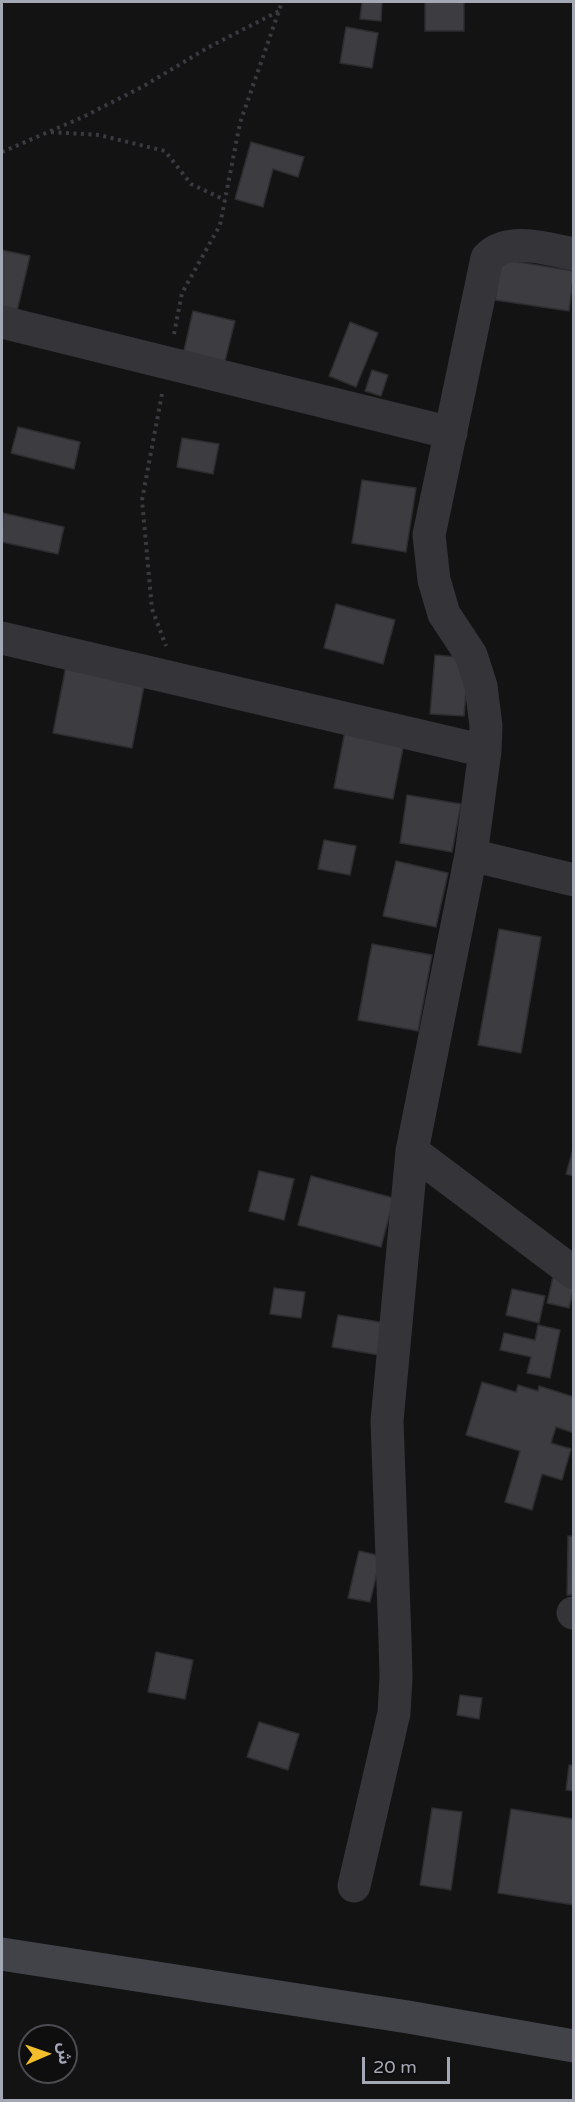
<!DOCTYPE html>
<html>
<head>
<meta charset="utf-8">
<style>
	body { margin:0 }
	#map { position:relative; width:575px; height:2102px; overflow:hidden; background:#131314; font-family:"Varela Round","Noto Sans Arabic",sans-serif }
	canvas { display:block }
	.frame { position:absolute; inset:0; border:3px solid #a4a8b5; pointer-events:none }
	.north { position:absolute; left:18px; top:2024px; width:60px; height:60px; box-sizing:border-box; background:#0e0e0f; border:2px solid #4a4c51; border-radius:50%; rotate:88deg; font-size:16px; font-weight:700; line-height:24px; text-align:center; color:#a4a8b5 }
	.north::after { content:''; display:block; margin:auto; width:21px; height:27px; background:#f3be2c; clip-path:polygon(50% 0,100% 100%,50% 72%,0 100%) }
	.scale { position:absolute; left:362px; top:2057px; width:88px; height:27px; box-sizing:border-box; border:3px solid #a4a8b5; border-top:0; padding-left:8px; font-size:18px; line-height:21px; white-space:nowrap; color:#a4a8b5; -webkit-text-stroke:4px #0e0e0f; paint-order:stroke }
</style>
</head>
<body>
<div id="map">
<canvas width="575" height="2102"></canvas>
<div class="frame"></div>
<div class="north">ش</div>
<div class="scale">20 m</div>
</div>
<script>
const ctx = document.querySelector('canvas').getContext('2d');
ctx.lineJoin = 'round';
function paint(path, color) { ctx.fillStyle = color; ctx.fill(path, 'evenodd'); }
function strokePath(path, color, width, dash) { ctx.strokeStyle = color; ctx.lineWidth = width; ctx.lineCap = dash ? 'butt' : 'round'; ctx.setLineDash(dash || []); ctx.stroke(path); }
const building = new Path2D(`
	M362,2H382L381,21L360,19Z
	M425,2H464V31H425Z
	M346,27L378,33L372,68L340,63Z
	M251,142L304,157L298,177L273,169L263,207L235,199Z
	M2,250L30,256L17,311L2,308Z
	M501,259L574,271L569,311L495,300Z
	M193,311L235,321L224,365L183,355Z
	M350,322L378,333L356,387L329,376Z
	M372,370L388,375L381,396L365,391Z
	M18,427L80,442L74,469L11,453Z
	M182,438L219,444L213,474L177,467Z
	M362,480L416,488L406,552L352,543Z
	M3,513L64,527L58,554L2,542Z
	M336,604L395,620L383,664L324,648Z
	M435,655L469,658L464,716L430,714Z
	M66,666L145,681L132,748L53,733Z
	M345,731L404,743L393,799L334,788Z
	M407,795L461,804L452,852L400,843Z
	M324,840L356,846L350,875L318,869Z
	M396,861L448,873L436,927L383,916Z
	M499,929L541,937L521,1053L478,1045Z
	M372,944L432,955L418,1031L358,1020Z
	M574,1146V1176L566,1174Z
	M259,1171L294,1179L284,1220L249,1211Z
	M311,1176L394,1198L381,1247L298,1225Z
	M553,1277L574,1287L569,1308L547,1303Z
	M274,1288L305,1292L301,1318L270,1314Z
	M512,1289L545,1296L539,1323L506,1315Z
	M338,1315L385,1323L379,1355L332,1347Z
	M538,1325L560,1330L550,1378L527,1373L531,1357L500,1350L504,1333L535,1340Z
	M482,1382L516,1392L518,1385L538,1391L539,1386L574,1397V1433L556,1427L551,1443L571,1449L562,1480L542,1474L532,1510L505,1502L520,1451L466,1435Z
	M568,1536H574V1595H567Z
	M359,1551L381,1556L370,1602L348,1598Z
	M156,1652L193,1660L185,1699L148,1692Z
	M460,1695L482,1698L479,1719L457,1715Z
	M259,1722L299,1734L288,1770L247,1757Z
	M569,1765H574V1791L566,1790Z
	M432,1808L462,1812L451,1890L420,1885Z
	M511,1809L574,1819V1905L498,1893Z`);
const path = new Path2D(`
	M51,132L99,135L165,151L191,184L225,200
	M2,152L83,117L142,87L209,47L279,11
	M174,334L182,293L220,225L240,123L282,2
	M162,394L142,500L152,609L166,646`);
const street = new Path2D(`
	M2,322L451,433
	M2,638L485,751
	M471,855L574,880
	M412,1151L574,1273
	M573,1613H574
	M354,1886L394,1713L396,1677L395,1639L387,1421L412,1151L471,855L485,751L486,726L481,686L471,655L444,614L434,580L429,535L487,258C508,236 546,249 574,254`);
const secondary = new Path2D(`
	M2,1954L408,2017L574,2046`);
paint(building, '#3d3d41');
strokePath(building, '#2d2d30', 1.5);
strokePath(path, '#3a3b40', 4, [3, 4.5]);
strokePath(street, '#343439', 33);
strokePath(secondary, '#424349', 33);
</script>
</body>
</html>
